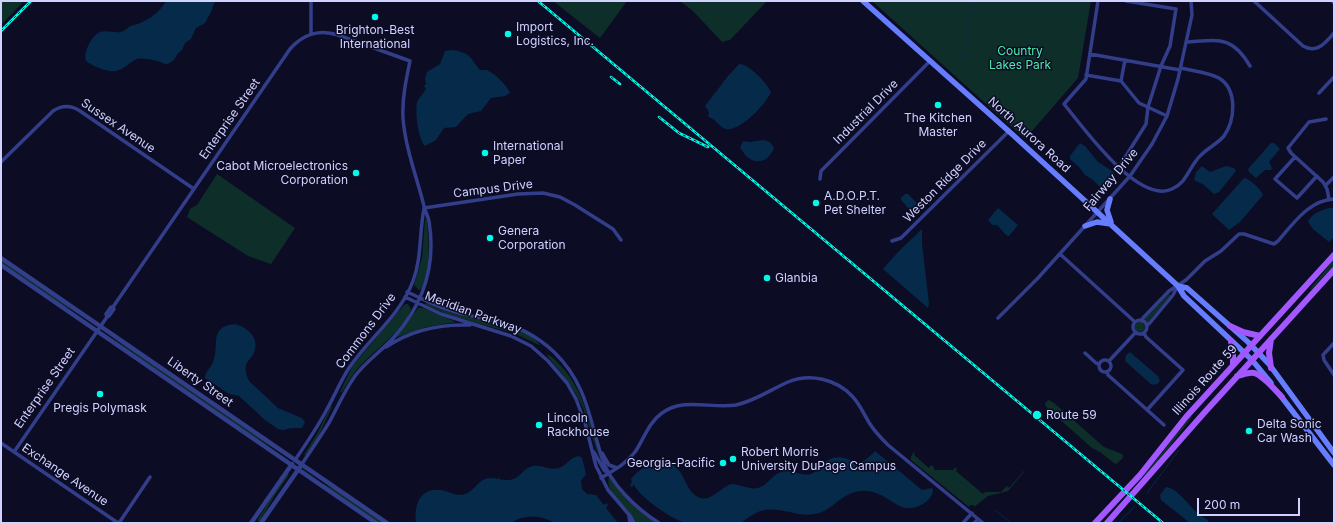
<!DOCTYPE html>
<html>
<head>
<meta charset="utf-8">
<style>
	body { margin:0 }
	#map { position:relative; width:1335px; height:524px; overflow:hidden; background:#0c0c25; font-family:Inter,sans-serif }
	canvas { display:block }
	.frame { position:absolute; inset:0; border:2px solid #d0d2ff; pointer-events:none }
	.scale { position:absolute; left:1197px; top:498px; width:103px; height:18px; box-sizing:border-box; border:2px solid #d0d2ff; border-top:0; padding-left:5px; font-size:12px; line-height:14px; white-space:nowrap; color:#d0d2ff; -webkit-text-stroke:3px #0c0c25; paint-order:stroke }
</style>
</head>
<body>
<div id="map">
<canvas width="1335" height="524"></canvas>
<div class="frame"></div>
<div class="scale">200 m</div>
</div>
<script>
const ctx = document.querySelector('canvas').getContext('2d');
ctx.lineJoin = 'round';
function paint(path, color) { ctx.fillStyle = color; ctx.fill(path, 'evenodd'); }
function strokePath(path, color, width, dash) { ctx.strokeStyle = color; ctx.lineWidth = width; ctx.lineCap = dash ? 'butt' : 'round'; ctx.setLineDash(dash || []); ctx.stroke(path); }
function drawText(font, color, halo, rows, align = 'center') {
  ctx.font = font + ' Inter,sans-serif'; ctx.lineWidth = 3; ctx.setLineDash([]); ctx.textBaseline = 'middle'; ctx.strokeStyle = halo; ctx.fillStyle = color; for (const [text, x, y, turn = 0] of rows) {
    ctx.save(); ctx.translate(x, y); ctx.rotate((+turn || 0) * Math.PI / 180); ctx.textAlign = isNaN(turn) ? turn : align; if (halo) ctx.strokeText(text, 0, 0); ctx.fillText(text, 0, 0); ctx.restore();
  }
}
const green = new Path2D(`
	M1,1H24L1,25Z
	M553,1H627L600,38Z
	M680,1H767L730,40L722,42L693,11Z
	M872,1H1091L1078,78L1025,139Z
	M217,174L295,228L271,264L248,256L187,217L190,209L197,205Z
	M425,219L427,220C429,242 431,268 422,288L419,290L414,285L422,258Z
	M1334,259V265L1311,290L1310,289Z
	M1,260L91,322L60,303L1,263Z
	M1169,294H1170V296L1148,322L1144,319Z
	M427,303C436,307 446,312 456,314C477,320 528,325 540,345H539L514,333L476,323L444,313L426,305L425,304Z
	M405,304H408L411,309C405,329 376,349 362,364C354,372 348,382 342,392H340L353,365Z
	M418,308H423L456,322L426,327L398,337L397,336Z
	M1135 327a5 5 0 1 1 10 0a5 5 0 1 1-10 0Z
	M107,335L140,355L288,457L251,435Z
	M547,354C552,356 557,362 561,366C589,396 589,434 606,470C595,451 590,429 583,408C574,387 562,374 548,357Z
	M1049,400L1054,403L1104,447L1122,454L1123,456L1122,459L1116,464L1114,463L1100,452L1092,448L1048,409L1045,405L1046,402Z
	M331,406L332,407L319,435L306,455H304L318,432Z
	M1191,416L1192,417L1170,446L1145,476L1144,475Z
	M914,452L915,453L914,455L929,468L931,465L934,467V470H954V468H957L956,471L983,494L985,492H1001L1007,486L1009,488L1023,472L1021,469L1024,472L1008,491L988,496L974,507V505H970L969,507L911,460V456Z
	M303,469L322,483L340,492L385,523H379L303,470Z
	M288,473L289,475L275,495L260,521H258V519L274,493Z
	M609,476L614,483L657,523H636C630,506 604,497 609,476Z`);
const water = new Path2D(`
	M166,1H215L211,12L205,23L196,28L191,39L185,43L182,50L178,53L174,60L168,64H165C160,61 140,56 135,60C129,63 123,70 116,71C109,73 92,66 86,61C83,53 91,36 100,32C106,30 114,33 121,32C125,31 126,29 129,27C132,25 135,25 138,24C150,19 160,12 166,1Z
	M453,50C471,53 470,58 480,70C482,70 484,70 486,70C492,71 508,86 510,93L505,96L491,98L481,111L468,114L456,127L444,128L436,140L425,146C418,139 415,112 417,102C419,97 424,93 426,89L424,86L426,84L425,78L427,72L440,64L445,51Z
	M739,64C749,64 767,83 771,92C767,103 740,132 726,129C718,127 716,118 708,117L709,112L705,106L728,76Z
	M763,140L770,142L774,148C769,161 757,166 746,156C744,154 743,151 740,148L743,141L750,142Z
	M1080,143L1085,146L1098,162L1114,172L1112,177L1101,186H1099L1092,179L1085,175L1079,167L1070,159V156Z
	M1271,143H1274L1280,149L1269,162L1272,168L1271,170H1265L1256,178L1249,172L1248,169Z
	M1202,166L1210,172L1226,166L1234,168L1236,171L1219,192L1214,194L1204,185L1194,180L1196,172Z
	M1244,178C1250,179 1261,189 1263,195L1240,222L1229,230L1212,214Z
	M905,194H908L917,203L912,209L908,208L901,200V198Z
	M998,208L1018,225L1009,236L1006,235L997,225H992L988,220Z
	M1329,208H1334V237L1329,242L1313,229L1308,222C1311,214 1321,210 1329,208Z
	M922,229V243L929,304L928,308L883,269L898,252Z
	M235,324C249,328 261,339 253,355C251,358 247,361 246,365C245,371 247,376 249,381L278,408L302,418L305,422L302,428H292L283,430L278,429L265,420L239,396L229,394L205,378C205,372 211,368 213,362C220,344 208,327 235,324Z
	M1130,352L1159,377V379L1160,381L1156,385L1154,384L1152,385L1125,361L1126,355Z
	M875,451L922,490L932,488L933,490C933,496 928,501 923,504C901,516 894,499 876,493C868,490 860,490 852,493C840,497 832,509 819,513C801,519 783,507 765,510C758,511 752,515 746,519C745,520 743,522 741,523C737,524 725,523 720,523C710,523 697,524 687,523C673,521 640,497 634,485L631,487L630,485L632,482L631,479C643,464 666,452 680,472C686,480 689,495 701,498C712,501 721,487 731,484C740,484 750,490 758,488C767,486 772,475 781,472C791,468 801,477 811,474C820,471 823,460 833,458C853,453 853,475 875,451Z
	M579,456L582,458L586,474L581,481L582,489L587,494L596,495L604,505L607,503L608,505L606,508L618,523H555C541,515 525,514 511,523H416C414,506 419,487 441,490C449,491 456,497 465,494C478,490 478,474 498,479L499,476V479C521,484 518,470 533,466C542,464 550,471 559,468C566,466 570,457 579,456Z
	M1166,487C1178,488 1190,508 1200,515C1204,518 1207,518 1209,523H1190L1161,500L1160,495Z`);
const stream = new Path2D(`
	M964,59L972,1
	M940,478C955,473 968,488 979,497
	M1147,493L1179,450
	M995,510L1011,523
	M1118,523L1135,506`);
const minor = new Path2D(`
	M311,1V34
	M1098,1L1086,79L1064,104C1083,127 1138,205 1172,189C1188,182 1189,166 1201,155C1208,148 1217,144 1224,136C1235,120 1238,90 1219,78C1208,72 1193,71 1181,68
	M1254,1L1303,46C1317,54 1325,43 1334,33
	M1332,1L1334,3
	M1187,42C1218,40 1232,35 1250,66
	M1090,54L1180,70
	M1086,75L1121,81L1139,103L1167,116
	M1121,81L1125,60
	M1319,93L1334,77
	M1326,119L1309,122L1288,148L1291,153L1323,182L1327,189L1329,199
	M1295,157L1275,179L1297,198L1317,176
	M1,162L53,111C62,105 71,105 80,111L194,189
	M1119,167L1146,124L1148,107L1161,66L1170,46L1176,9L1126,1
	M820,179L821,171L930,61
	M1326,185L1334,177
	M424,208L518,194L543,193L560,197L575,205L613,229L621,240
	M892,241L901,238L1009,131
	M1060,254L1135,322
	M407,292C421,298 435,306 449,310C464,316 481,317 496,321C518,326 538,337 554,352C587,384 589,418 602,458C610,484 637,509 659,523
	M405,297L441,314L511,336L531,346L548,361L567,383L576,399L585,423L596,466L608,490L631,517L634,523
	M107,317L106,314L111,307H113
	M998,318L1038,278L1130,176L1152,144L1167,116L1178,79L1192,15L1191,1
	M1133 327a7 7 0 1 1 14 0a7 7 0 1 1-14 0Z
	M1142,321L1143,318L1169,291L1186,280L1205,261L1221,251L1239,234H1244L1274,244L1278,241C1293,224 1309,200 1334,199
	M1146,324H1149L1173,295L1177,287
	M1144,333L1146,337L1183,370L1147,410
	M1334,343L1323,355L1324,360L1334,375
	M386,347C411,330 440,324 470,325
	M1085,353L1096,363L1099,364
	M1099 366a6 6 0 1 1 12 0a6 6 0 1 1-12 0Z
	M1109,361L1136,332
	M1107,372L1108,375L1164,425
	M1,443L118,523
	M14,452L107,317L109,316L114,309L113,307L290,49C303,34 320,29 338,35L410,61C406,80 402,99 403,118C405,147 417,178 424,206C425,211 428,216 429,221C436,264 424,303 395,336C383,350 366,361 355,376C345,390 338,406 330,421C321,436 311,450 302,464
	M594,452L604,470L608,473
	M602,453L609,465L617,468
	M295,460C306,444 317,428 326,411C334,397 340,382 349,368C369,338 400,316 413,281C422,257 419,233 424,209
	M601,478C614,470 626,464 635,452C644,439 648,423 662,413C684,397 711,409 736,405C755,401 770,390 788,382C810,373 836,379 852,396C860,404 864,415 870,424C875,432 881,438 888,445L983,523
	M629,516L630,523
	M119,523L150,477
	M963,523L972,513
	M974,523L978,519`);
const tertiary = new Path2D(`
	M1,258L387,523
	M1,265L376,523
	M251,523L292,464
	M261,523L300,467`);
const secondary = new Path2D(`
	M863,1L1013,135L1178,286L1184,296L1252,360L1271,383
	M1110,199L1107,210L1111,222
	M1085,226L1097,222L1111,224
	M1178,286L1187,288L1248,342L1269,364L1334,453
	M1280,395L1334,465`);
const primary = new Path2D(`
	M1230,326L1243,332L1260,336
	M1271,339L1269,353L1271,368
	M1231,341L1233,353V365
	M1237,376C1242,375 1249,372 1254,373C1263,375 1275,390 1282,397
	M1095,523L1140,475L1186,417L1334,255
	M1107,523L1204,413L1334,270`);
const rail = new Path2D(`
	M538,1L1163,523
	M1,31L31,1
	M611,77L620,84
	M659,117L679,133L708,147`);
const markers = [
	[375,17,4,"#00fbe9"],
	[508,34,4,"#00fbe9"],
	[938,105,4,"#00fbe9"],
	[485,153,4,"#00fbe9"],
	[356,173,4,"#00fbe9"],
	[816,203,4,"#00fbe9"],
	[490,238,4,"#00fbe9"],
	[767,278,4,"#00fbe9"],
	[100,394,4,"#00fbe9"],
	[1037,415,5,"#00fbe9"],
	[539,425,4,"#00fbe9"],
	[1249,431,4,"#00fbe9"],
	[733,459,4,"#00fbe9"],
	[723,463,4,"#00fbe9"]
];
const poiNames = [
	["Import",516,27],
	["Logistics, Inc.",516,41],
	["Brighton-Best",375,30,"center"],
	["International",375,44,"center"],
	["The Kitchen",938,118,"center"],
	["Master",938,132,"center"],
	["International",493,146],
	["Paper",493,160],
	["Cabot Microelectronics",348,166,"right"],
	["Corporation",348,180,"right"],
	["A.D.O.P.T.",824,196],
	["Pet Shelter",824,210],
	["Genera",498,231],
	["Corporation",498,245],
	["Glanbia",775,278],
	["Pregis Polymask",100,408,"center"],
	["Route 59",1046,415],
	["Lincoln",547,418],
	["Rackhouse",547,432],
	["Delta Sonic",1257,424],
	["Car Wash",1257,438],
	["Robert Morris",741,452],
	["University DuPage Campus",741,466],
	["Georgia-Pacific",715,463,"right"]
];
const parkNames = [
	["Country",1020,51],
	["Lakes Park",1020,65]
];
const streetNames = [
	["Industrial Drive",866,112,-45],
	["Enterprise Street",230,119,-55],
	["Sussex Avenue",118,126,34],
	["North Aurora Road",1029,135,42],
	["Fairway Drive",1111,180,-50],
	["Weston Ridge Drive",945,181,-45],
	["Campus Drive",493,189,-7],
	["Meridian Parkway",473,313,20],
	["Commons Drive",366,331,-53],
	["Illinois Route 59",1205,380,-48],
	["Liberty Street",200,382,35],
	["Enterprise Street",45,388,-55],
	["Exchange Avenue",65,475,34]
];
paint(green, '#0e2f29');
paint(water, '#062a49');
strokePath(stream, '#062a49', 1);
strokePath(minor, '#323e89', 3.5);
strokePath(tertiary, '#323e89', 4.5);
strokePath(secondary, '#677dff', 5.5);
strokePath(primary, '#a357ff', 6);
strokePath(rail, '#00fbe9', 2.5);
strokePath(rail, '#0c0c25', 1, [3]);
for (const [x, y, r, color] of markers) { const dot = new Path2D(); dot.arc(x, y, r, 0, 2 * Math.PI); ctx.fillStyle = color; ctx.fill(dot); strokePath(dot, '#0c0c25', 1.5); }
drawText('12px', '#d0d2ff', '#0c0c25', poiNames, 'left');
drawText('12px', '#4febaa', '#0c0c25', parkNames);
drawText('12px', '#d0d2ff', '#0c0c25', streetNames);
</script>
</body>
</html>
